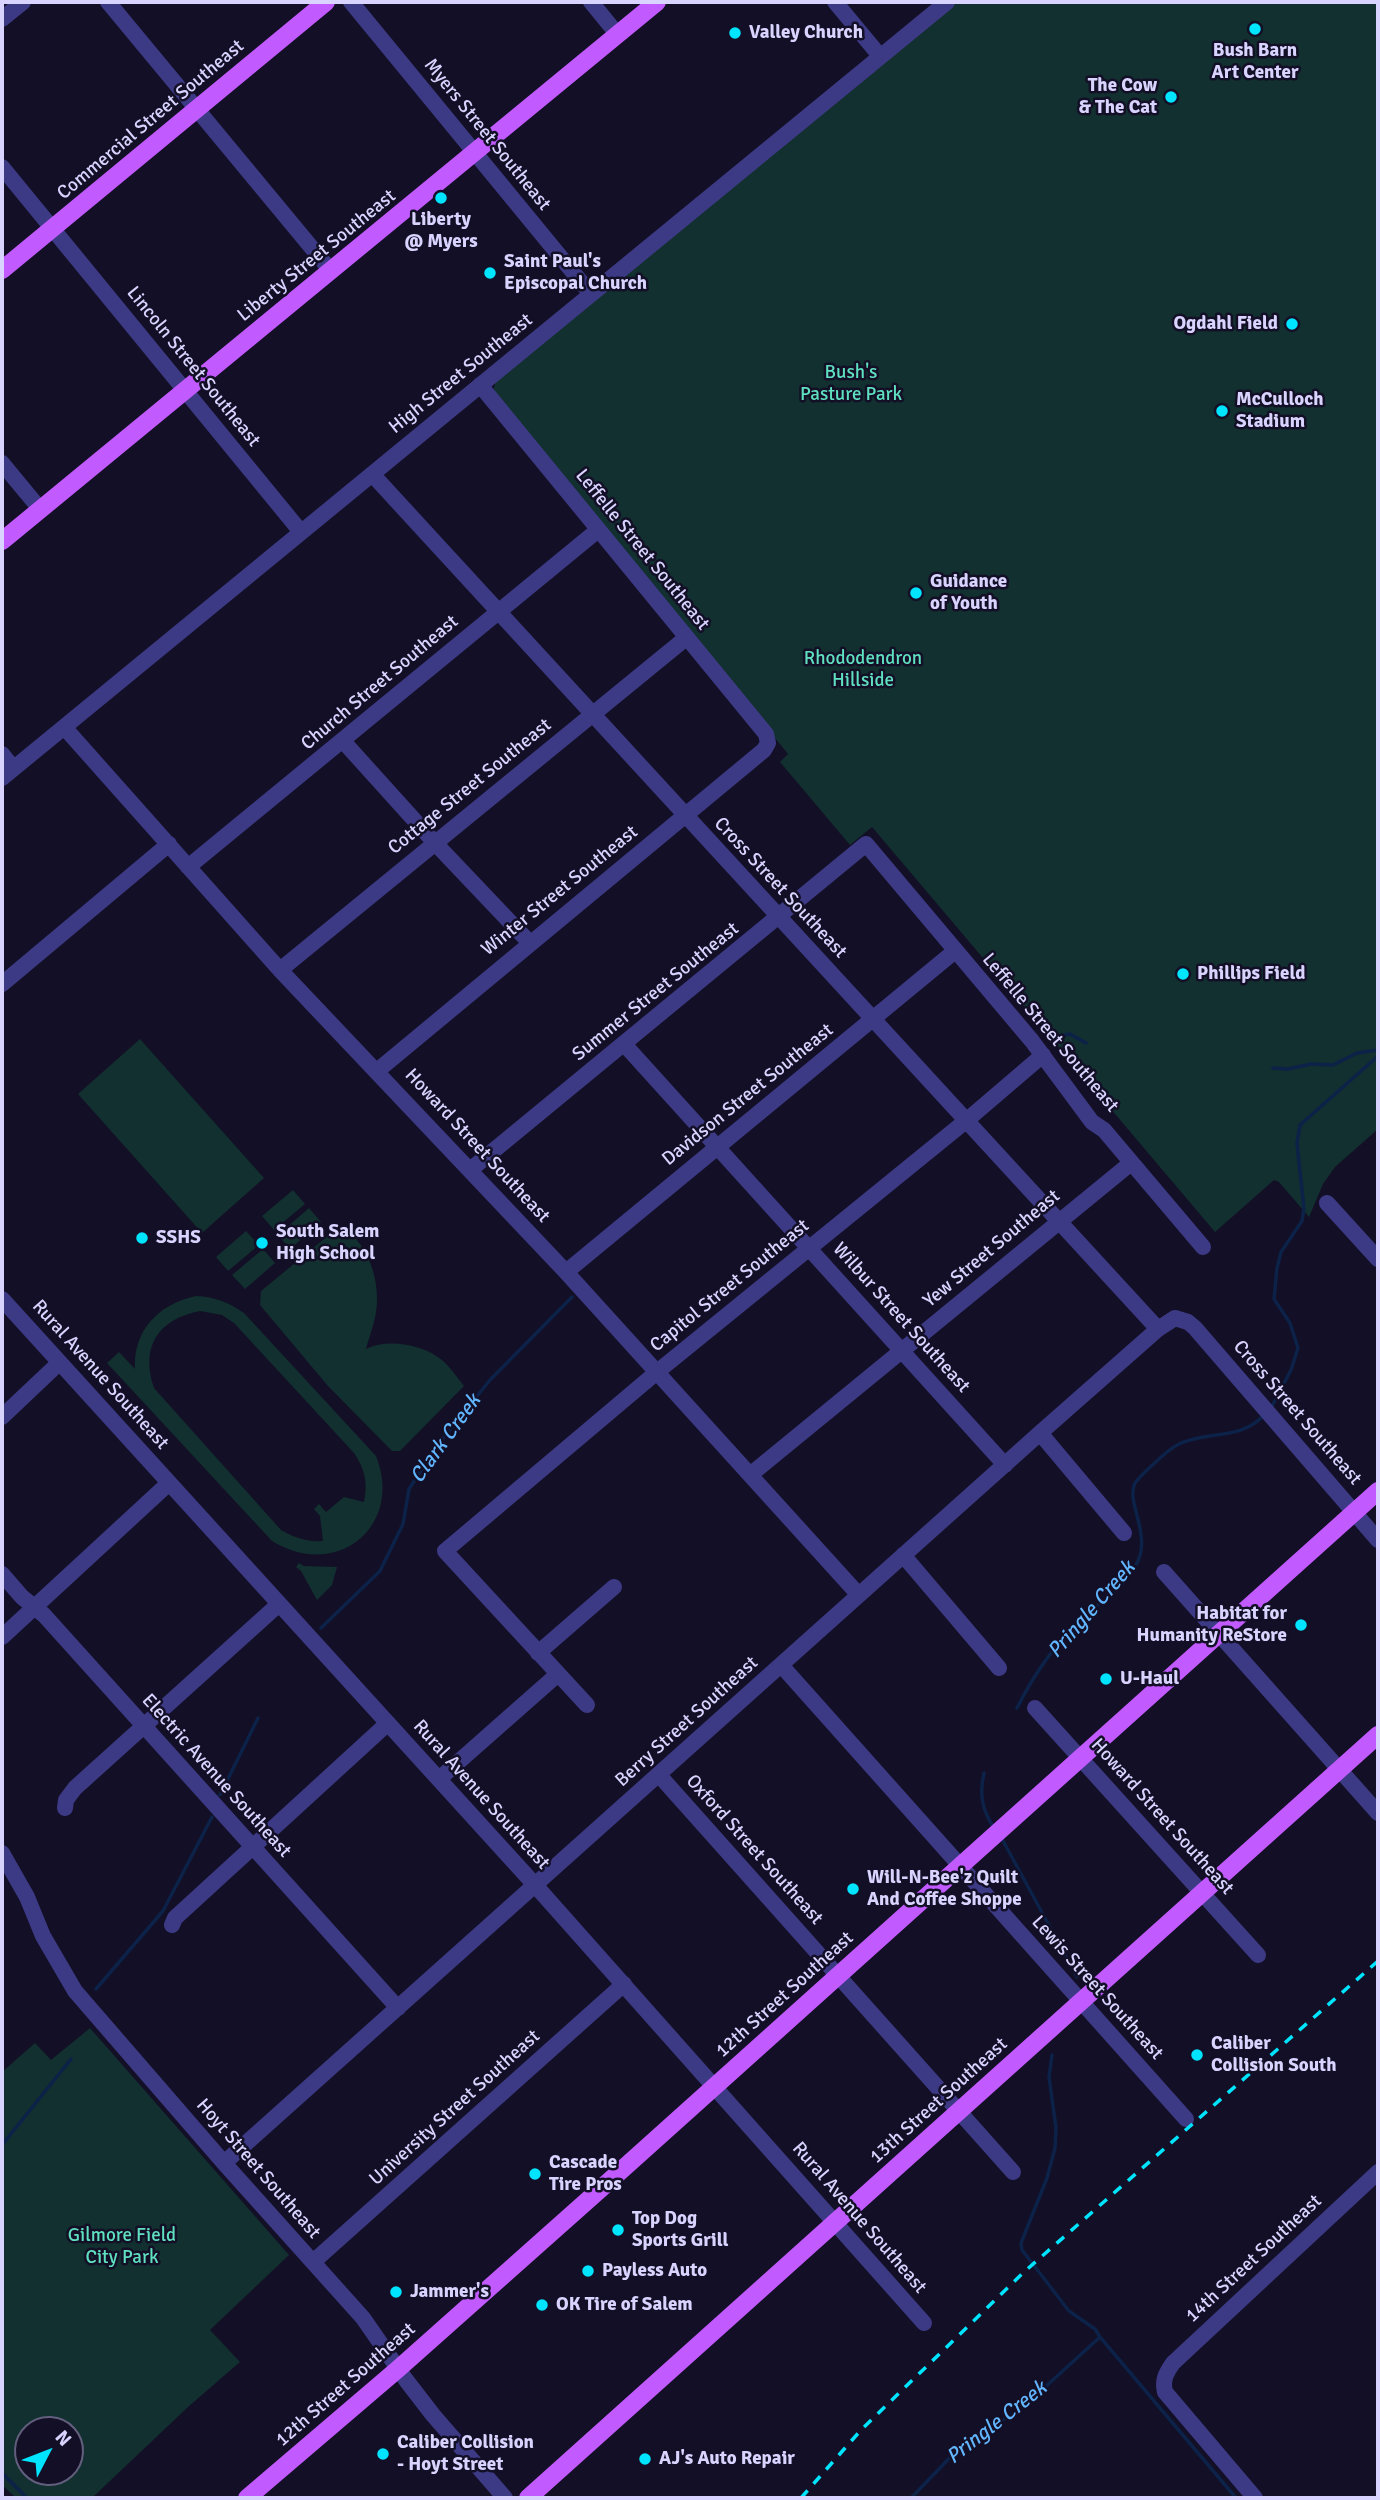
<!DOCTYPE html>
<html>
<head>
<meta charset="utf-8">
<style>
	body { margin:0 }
	#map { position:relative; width:1380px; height:2500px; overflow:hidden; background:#130f26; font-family:Signika,sans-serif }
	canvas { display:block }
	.frame { position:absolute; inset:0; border:4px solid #d9d4ff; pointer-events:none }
	.north { position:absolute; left:14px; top:2416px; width:70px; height:70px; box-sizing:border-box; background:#130f26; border:2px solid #625e7d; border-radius:50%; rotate:48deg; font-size:19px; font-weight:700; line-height:28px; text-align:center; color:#d9d4ff }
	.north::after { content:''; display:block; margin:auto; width:24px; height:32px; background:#00e5ff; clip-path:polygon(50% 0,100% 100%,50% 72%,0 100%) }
</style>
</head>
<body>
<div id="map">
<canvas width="1380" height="2500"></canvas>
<div class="frame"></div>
<div class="north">N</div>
</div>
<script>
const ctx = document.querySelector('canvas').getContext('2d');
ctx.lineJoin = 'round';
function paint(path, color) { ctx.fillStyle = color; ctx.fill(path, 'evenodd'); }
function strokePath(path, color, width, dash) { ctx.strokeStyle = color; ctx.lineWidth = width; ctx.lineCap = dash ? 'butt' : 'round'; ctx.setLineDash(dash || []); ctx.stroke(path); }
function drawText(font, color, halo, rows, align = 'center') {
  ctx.font = font + ' Signika,sans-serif'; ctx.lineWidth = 5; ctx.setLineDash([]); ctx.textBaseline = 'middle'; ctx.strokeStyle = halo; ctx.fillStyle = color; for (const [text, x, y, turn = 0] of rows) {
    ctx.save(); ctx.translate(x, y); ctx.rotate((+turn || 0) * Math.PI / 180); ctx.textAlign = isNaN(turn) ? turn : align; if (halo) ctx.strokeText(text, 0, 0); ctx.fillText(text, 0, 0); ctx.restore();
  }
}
const green = new Path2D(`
	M956,2H1378V1129L1335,1167L1323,1184L1309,1217L1279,1182L1274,1180L1215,1232L872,827L850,845L780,762L788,754L493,392L496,380Z
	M140,1039L264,1178L202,1233L78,1094Z
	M293,1190L305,1204L274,1230L262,1216Z
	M309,1208L321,1222L290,1249L278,1235Z
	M341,1225C365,1242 378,1272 377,1301C377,1317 370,1334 366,1349C387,1338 423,1344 442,1360C450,1367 457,1377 464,1386L400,1451H392L328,1386L260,1305L261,1291Z
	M246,1231L259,1245L228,1271L216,1257Z
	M263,1249L275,1263L245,1289L232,1275Z
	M196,1296C215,1297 228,1302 244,1313L376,1456C404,1526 337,1581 272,1541L107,1363L119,1352L135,1369C133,1330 159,1304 196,1296ZM200,1311L222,1315L234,1323L354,1453C365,1469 368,1483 364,1502L344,1497L326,1512L319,1504L314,1509L320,1516L323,1541C307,1542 295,1538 281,1530L154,1388C140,1347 158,1319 200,1311Z
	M299,1563L304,1566L337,1567L332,1585L317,1600L301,1571L296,1567Z
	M90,2028L289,2255L210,2330L240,2362L188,2407L92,2498H16L2,2485V2072L35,2043L51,2060ZM28,2430H70V2472H28Z`);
const stream = new Path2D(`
	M1054,1037L1070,1034L1086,1043
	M1273,1068L1288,1069L1311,1064L1333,1065L1357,1053L1378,1050
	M1271,1408L1291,1370L1298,1348L1290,1323L1274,1299L1277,1268L1281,1252L1302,1221L1304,1209L1297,1143L1300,1125L1378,1056
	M321,1628L380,1571L403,1524L409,1489L440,1442L490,1380L572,1297
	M1017,1708C1033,1676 1054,1646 1079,1621C1098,1603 1122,1589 1136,1565C1153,1535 1125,1502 1135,1483C1138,1479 1143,1474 1146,1471C1156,1462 1167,1450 1179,1444C1208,1430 1239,1441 1263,1416
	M984,1773C979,1794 982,1810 994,1828
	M220,1795L258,1718
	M1001,1837L1077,1977
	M96,1989L163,1911L212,1817
	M2,2145L71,2059
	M1100,2337L1236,2498
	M2,2473L27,2498
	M911,2498L963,2444L1021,2409L1100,2337L1095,2329L1069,2311L1022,2250L1021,2243L1047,2178L1055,2148L1056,2128L1049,2077L1052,2055`);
const minor = new Path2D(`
	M108,2L331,271
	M351,2L591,294
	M591,2L618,35
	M835,2L880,56
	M2,19L23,2
	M2,167L301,532
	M2,463L40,509
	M372,474L1158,1329
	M64,727L280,970L566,1272L859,1595
	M343,741L435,843L530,943
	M2,754L13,768
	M2,778L947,2
	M188,867L598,530
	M280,970L686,638
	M2,984L169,844
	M624,1044L1005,1465
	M377,1071L764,750L768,743L766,734L480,385
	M470,1170L866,844L1032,1041L1092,1122L1104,1130L1203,1247
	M1327,1203L1378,1259
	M566,1272L955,951
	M2,1299L535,1885L924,2323
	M2,1417L59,1363
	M1040,1433L1124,1533
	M750,1475L1131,1163
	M903,1555L999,1668
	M1164,1572L1378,1813
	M2,1574L22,1597L44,1615L398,2008
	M2,1637L169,1483
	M538,1653L614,1587
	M781,1665L1186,2119
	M587,1705L445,1551L657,1372L967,1120L1043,1055
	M1035,1708L1258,1955
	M659,1775L1013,2172
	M439,1779L558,1674
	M65,1808L66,1800L75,1788L279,1604
	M2,1853L27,1897L43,1936L75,1991L224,2163L363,2318L406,2380L433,2415L505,2498
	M172,1925L175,1918L388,1723
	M224,2163L1040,1433L1158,1329L1175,1318L1188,1322L1195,1328L1378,1540
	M313,2262L624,1984
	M1255,2498L1165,2392C1162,2380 1166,2373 1173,2363L1378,2172`);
const major = new Path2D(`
	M2,270L326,2
	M2,541L657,2
	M247,2498L398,2369L606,2184L1378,1491
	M528,2498L1378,1735`);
const rail = new Path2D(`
	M801,2498L861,2430L1024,2272L1378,1961`);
const markers = [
	[1255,29,7,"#00e5ff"],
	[735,33,7,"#00e5ff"],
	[1171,97,7,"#00e5ff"],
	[441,198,7,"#00e5ff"],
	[490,273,7,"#00e5ff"],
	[1292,324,7,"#00e5ff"],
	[1222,411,7,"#00e5ff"],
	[916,593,7,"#00e5ff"],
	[1183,974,7,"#00e5ff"],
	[142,1238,7,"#00e5ff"],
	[262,1243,7,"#00e5ff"],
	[1301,1625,7,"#00e5ff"],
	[1106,1679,7,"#00e5ff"],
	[853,1889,7,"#00e5ff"],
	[1197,2055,7,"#00e5ff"],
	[535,2174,7,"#00e5ff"],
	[618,2230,7,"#00e5ff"],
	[588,2271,7,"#00e5ff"],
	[396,2292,7,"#00e5ff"],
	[542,2305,7,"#00e5ff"],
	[383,2454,7,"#00e5ff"],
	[645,2459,7,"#00e5ff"]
];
const poiNames = [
	["Valley Church",749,33],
	["Bush Barn",1255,51,"center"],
	["Art Center",1255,73,"center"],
	["The Cow",1157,86,"right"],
	["& The Cat",1157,108,"right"],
	["Liberty",441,220,"center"],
	["@ Myers",441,242,"center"],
	["Saint Paul's",504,262],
	["Episcopal Church",504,284],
	["Ogdahl Field",1278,324,"right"],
	["McCulloch",1236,400],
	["Stadium",1236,422],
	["Guidance",930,582],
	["of Youth",930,604],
	["Phillips Field",1197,974],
	["South Salem",276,1232],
	["High School",276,1254],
	["SSHS",156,1238],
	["Habitat for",1287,1614,"right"],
	["Humanity ReStore",1287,1636,"right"],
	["U-Haul",1120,1679],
	["Will-N-Bee'z Quilt",867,1878],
	["And Coffee Shoppe",867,1900],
	["Caliber",1211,2044],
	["Collision South",1211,2066],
	["Cascade",549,2163],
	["Tire Pros",549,2185],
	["Top Dog",632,2219],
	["Sports Grill",632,2241],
	["Payless Auto",602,2271],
	["Jammer's",410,2292],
	["OK Tire of Salem",556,2305],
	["Caliber Collision",397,2443],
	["- Hoyt Street",397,2465],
	["AJ's Auto Repair",659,2459]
];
const streetNames = [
	["Commercial Street Southeast",151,120,-40],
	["Myers Street Southeast",487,135,51],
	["Liberty Street Southeast",317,256,-39],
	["Lincoln Street Southeast",193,367,51],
	["High Street Southeast",461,374,-39],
	["Leffelle Street Southeast",642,550,51],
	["Church Street Southeast",380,683,-40],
	["Cottage Street Southeast",470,787,-39],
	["Cross Street Southeast",780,888,47],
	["Winter Street Southeast",560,891,-39],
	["Summer Street Southeast",656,992,-39],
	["Leffelle Street Southeast",1050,1033,50],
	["Davidson Street Southeast",748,1095,-39],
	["Howard Street Southeast",477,1146,47],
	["Yew Street Southeast",992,1249,-40],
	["Capitol Street Southeast",730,1286,-39],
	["Wilbur Street Southeast",901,1318,48],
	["Rural Avenue Southeast",100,1375,48],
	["Cross Street Southeast",1297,1413,49],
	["Berry Street Southeast",687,1722,-42],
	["Electric Avenue Southeast",216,1776,48],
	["Rural Avenue Southeast",481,1795,48],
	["Howard Street Southeast",1162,1817,48],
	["Oxford Street Southeast",754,1850,48],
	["Lewis Street Southeast",1097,1988,48],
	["12th Street Southeast",785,1995,-42],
	["13th Street Southeast",939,2101,-42],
	["University Street Southeast",455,2108,-42],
	["Hoyt Street Southeast",258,2169,49],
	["Rural Avenue Southeast",859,2218,49],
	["14th Street Southeast",1254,2259,-43],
	["12th Street Southeast",346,2385,-41]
];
const parkNames = [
	["Bush's",851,373],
	["Pasture Park",851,395],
	["Rhododendron",863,659],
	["Hillside",863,681],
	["Gilmore Field",122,2236],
	["City Park",122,2258]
];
const waterNames = [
	["Clark Creek",446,1439,-54],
	["Pringle Creek",1092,1610,-49],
	["Pringle Creek",997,2423,-38]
];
paint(green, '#12302f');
strokePath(stream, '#0c2248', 3.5);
strokePath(minor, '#3d3a85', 16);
strokePath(major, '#c25bff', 18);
strokePath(rail, '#00e5ff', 3.5, [10, 9]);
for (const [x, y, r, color] of markers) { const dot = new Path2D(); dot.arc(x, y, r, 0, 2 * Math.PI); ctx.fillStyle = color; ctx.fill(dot); strokePath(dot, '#130f26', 2.5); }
drawText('bold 19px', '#d9d4ff', '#130f26', poiNames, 'left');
drawText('19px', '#d9d4ff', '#130f26', streetNames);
drawText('19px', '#5fe0c0', '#130f26', parkNames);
drawText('italic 21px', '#62b6ff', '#130f26', waterNames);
</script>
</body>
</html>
